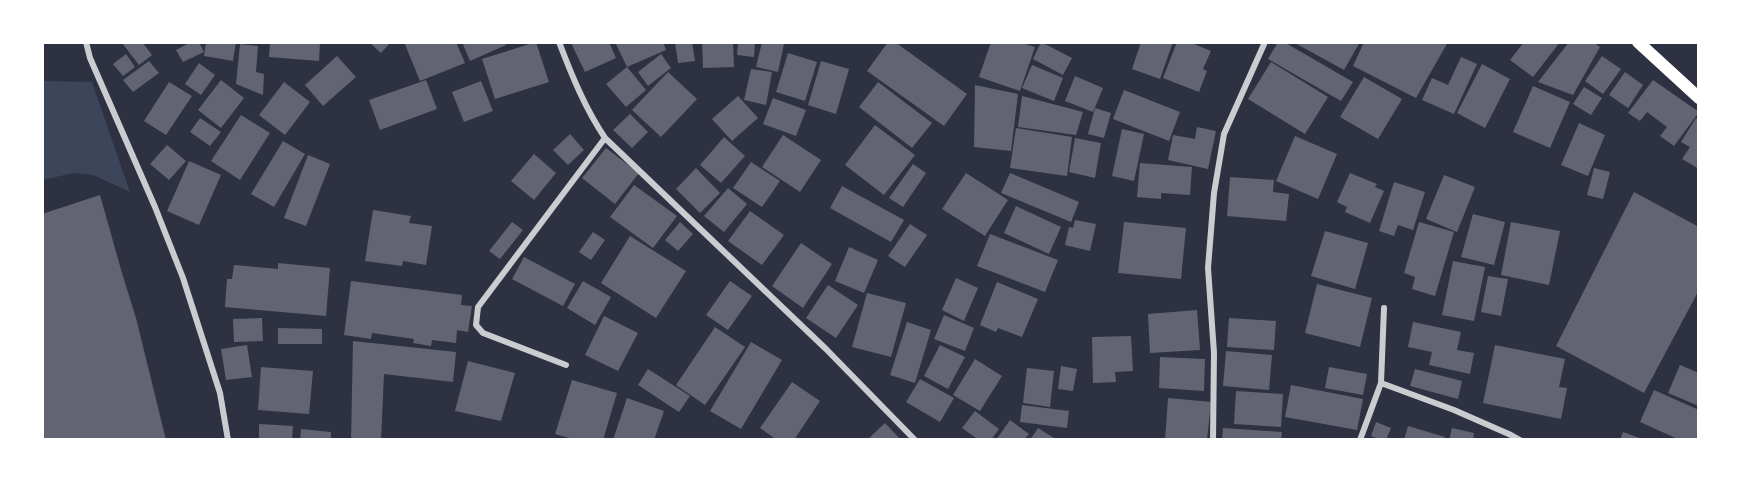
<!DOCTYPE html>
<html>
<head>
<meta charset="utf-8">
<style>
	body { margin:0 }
	#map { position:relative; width:1741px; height:482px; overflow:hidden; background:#2d3142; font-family:"Asap Condensed",sans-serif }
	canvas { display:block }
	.frame { position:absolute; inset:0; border:44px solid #fff; pointer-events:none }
</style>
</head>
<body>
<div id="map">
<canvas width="1741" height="482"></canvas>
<div class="frame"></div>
</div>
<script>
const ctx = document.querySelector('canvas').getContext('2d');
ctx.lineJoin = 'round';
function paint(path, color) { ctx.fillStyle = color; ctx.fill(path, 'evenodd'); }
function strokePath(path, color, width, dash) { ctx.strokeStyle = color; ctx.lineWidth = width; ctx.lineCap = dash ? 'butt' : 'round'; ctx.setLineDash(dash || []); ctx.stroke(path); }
const green = new Path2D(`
	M42,81L92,82L130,192L93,175L74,173L42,180Z`);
const building = new Path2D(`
	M124,42H142L152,55L139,65L122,43Z
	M191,42H199L204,52L183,62L176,50Z
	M206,42H236L233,61L204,56Z
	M270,42H320L319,61L269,57Z
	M369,42H391L381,53Z
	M404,42H456L465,63L420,81Z
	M462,42H505L506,45L470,61Z
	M536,42L549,82L495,99L482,59Z
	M609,42L616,58L585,72L571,43Z
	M615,42H663L666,50L627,67L646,90L626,107L606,84L627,67Z
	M675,42H692L695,61L678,63Z
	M702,42H733L734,67L703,68Z
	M738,42H755L754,57L737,55Z
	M762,42L784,44L778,72L756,67Z
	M888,42H895L967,94L944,126L867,71Z
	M991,42H1019L1035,47L1020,91L979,77Z
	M1041,42L1072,58L1063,75L1033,59Z
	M1141,42H1173L1160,79L1132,69Z
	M1177,42H1189L1211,51L1203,69L1207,71L1199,92L1163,78Z
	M1278,42H1284L1353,82L1341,101L1268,59Z
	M1293,42H1360L1344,70Z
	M1364,42H1448L1416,98L1353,66Z
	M1524,42H1560L1533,77L1510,60Z
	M1569,42H1593L1600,47L1573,95L1538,82Z
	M240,44L258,46L256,72L264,74L263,95L236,84Z
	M788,53L817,62L805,101L776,92Z
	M126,54L135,67L123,76L113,64Z
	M661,54L671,68L648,86L638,72Z
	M337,56L356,77L323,106L305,85Z
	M1602,56L1621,69L1603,94L1585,81Z
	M1461,57L1477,64L1454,114L1422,100L1432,78L1448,85Z
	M149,61L159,73L133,92L123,80Z
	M821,61L849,69L836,114L808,105Z
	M1271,62L1328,97L1305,134L1248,99Z
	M199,63L215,75L201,95L185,84Z
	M1482,64L1510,79L1485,128L1457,113Z
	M1032,65L1063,78L1054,101L1022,88Z
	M751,69L772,72L766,105L744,100Z
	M668,72L697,99L661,137L632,110Z
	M1625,72L1643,85L1628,108L1609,95Z
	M1075,76L1103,88L1093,112L1065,101Z
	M1364,77L1402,99L1378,139L1340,117Z
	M221,80L244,98L221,128L198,110Z
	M426,80L437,109L380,130L369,100Z
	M1653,80L1699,112L1674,146L1660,136L1667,127L1647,112L1640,121L1628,113Z
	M481,81L493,111L464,122L452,92Z
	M169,82L192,96L166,135L144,121Z
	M284,82L310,102L285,135L259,115Z
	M878,82L932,123L912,148L859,107Z
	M975,85L1018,94L1011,151L974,147Z
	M1533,86L1570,102L1550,148L1513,132Z
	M1584,87L1602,98L1591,115L1573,104Z
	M1124,90L1180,112L1169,141L1113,119Z
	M738,96L758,118L732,141L712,119Z
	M1022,96L1083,112L1076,135L1018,127Z
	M773,98L806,110L796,136L763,124Z
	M1095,108L1111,113L1104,138L1088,134Z
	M630,114L648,132L632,148L613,130Z
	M241,115L270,133L240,180L211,161Z
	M200,118L221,132L210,146L190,132Z
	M1696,118L1699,120V169L1682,159L1690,147L1681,142Z
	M1579,123L1605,135L1588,176L1561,165Z
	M875,125L915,155L884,195L845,165Z
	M1197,127L1216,131L1208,169L1168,160L1173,135L1195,139Z
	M1016,128L1072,137L1067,176L1010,168Z
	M1122,129L1144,134L1134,181L1112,176Z
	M570,134L584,150L568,165L553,150Z
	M783,135L821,160L800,192L762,167Z
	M1295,136L1337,154L1318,199L1276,181Z
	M724,137L745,156L721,183L700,165Z
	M1075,138L1101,143L1095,178L1069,172Z
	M283,141L305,154L274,207L251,194Z
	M167,145L186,161L169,180L150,164Z
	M606,148L639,173L615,204L582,178Z
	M534,154L556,173L534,200L511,181Z
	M308,155L330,164L306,226L284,218Z
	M189,161L221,175L199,225L167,211Z
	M751,162L780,181L762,207L733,188Z
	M1140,163L1192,167L1190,195L1161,193V199L1137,197Z
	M913,164L926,173L903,207L889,198Z
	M696,168L720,193L700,213L676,189Z
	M1594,168L1610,172L1603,199L1587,195Z
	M966,173L1008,200L985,236L942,209Z
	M1010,173L1079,202L1071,222L1001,193Z
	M1350,173L1377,184L1375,187L1384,191L1370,223L1345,212L1347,207L1337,202Z
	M1444,175L1475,187L1457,232L1426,219Z
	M1230,177L1274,180L1273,192L1289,194L1286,221L1227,216Z
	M1394,182L1425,192L1413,230L1398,225L1394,236L1379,231Z
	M634,185L677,216L653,248L610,217Z
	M842,186L904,220L891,242L830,208Z
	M728,188L747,204L724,232L704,216Z
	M1634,192L1699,227V290L1644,393L1556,346Z
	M100,195L122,273L136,318L166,440H42V214Z
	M1016,206L1061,227L1049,254L1004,233Z
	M373,210L411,216L409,223L432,226L426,265L403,261L402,266L365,261Z
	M750,211L784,235L762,265L728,241Z
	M1473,214L1505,222L1494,265L1461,257Z
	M1075,220L1096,224L1090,251L1065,245L1069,227L1073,228Z
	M512,222L523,230L500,259L489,251Z
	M680,222L693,234L678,251L665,240Z
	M1124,222L1186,228L1181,279L1118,273Z
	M1419,222L1454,232L1435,296L1412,289L1415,277L1404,273Z
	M1511,222L1560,231L1549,285L1501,275Z
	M910,224L927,235L905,267L888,256Z
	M1325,231L1368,243L1355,289L1311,276Z
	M593,232L605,240L591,260L579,252Z
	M990,234L1058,260L1045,292L977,266Z
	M630,236L686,271L656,318L601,283Z
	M801,243L832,264L803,308L772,286Z
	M849,247L878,260L864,293L835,281Z
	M524,257L575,284L563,306L512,279Z
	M1453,261L1485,267L1474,321L1442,315Z
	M278,263L330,268L326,316L225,307L227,279H232L234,265L278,269Z
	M1488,276L1508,279L1501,316L1481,312Z
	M956,278L978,288L964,321L942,310Z
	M351,281L462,295L461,305L472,306L468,332L457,330L456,343L432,340L431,346L413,343L414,339L372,333L371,339L344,335Z
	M583,281L611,297L595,325L567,308Z
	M730,281L752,296L728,330L706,315Z
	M997,282L1038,299L1022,337L998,328L996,332L980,325Z
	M1317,284L1372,298L1360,347L1305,333Z
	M828,285L858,305L836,338L806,318Z
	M867,293L906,303L891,357L852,347Z
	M1197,310L1200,350L1150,353L1148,314Z
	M944,315L974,328L965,351L934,339Z
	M604,316L638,333L618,371L585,355Z
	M262,318L263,341L234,342L233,319Z
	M1229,318L1276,321L1274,350L1227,347Z
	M907,322L931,330L915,383L890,375Z
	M1413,322L1461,332L1457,350L1474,353L1470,374L1429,365L1432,352L1408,347Z
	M715,327L745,347L705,405L676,385Z
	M278,328L322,329V344H278Z
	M1131,336L1133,371L1115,372L1116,382L1093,383L1092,337Z
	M353,341L456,352L453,382L384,374L381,440H351Z
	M751,342L782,360L741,429L710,411Z
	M247,345L252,377L226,380L221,349Z
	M940,345L965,357L948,389L924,376Z
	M1495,345L1565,359L1559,387L1567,388L1561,419L1483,403Z
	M1226,351L1272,355L1269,390L1223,386Z
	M1160,357L1205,359L1204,391L1159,388Z
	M975,359L1002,376L980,411L953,395Z
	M468,361L515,373L501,421L455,411Z
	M1680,365L1699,373V406L1668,393Z
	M1061,366L1077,369L1073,391L1058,389Z
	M261,367L313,371L309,414L258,410Z
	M1329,367L1367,374L1363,395L1325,388Z
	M1027,368L1054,371L1050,407L1023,403Z
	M648,369L690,396L679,412L638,385Z
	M1415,369L1462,381L1458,399L1410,386Z
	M920,379L954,398L940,422L906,402Z
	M572,380L617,393L603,440H577L555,434Z
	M792,382L820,401L794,440H777L760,428Z
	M1291,385L1363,399L1357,430L1285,417Z
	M1654,390L1699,410V440H1680L1640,422Z
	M1236,391L1283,394L1281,427L1234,424Z
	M627,398L664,411L654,440H613Z
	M1168,398L1211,402L1207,440H1165Z
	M1022,405L1069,411L1067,428L1020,422Z
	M975,411L999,429L991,440H979L962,428Z
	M1010,420L1029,434L1024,440H996Z
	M1376,422L1391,428L1386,440H1380L1371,436Z
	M885,423L901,440H867Z
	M259,424L293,426L292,440H259Z
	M1408,426L1445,437L1444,440H1404Z
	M1038,428L1057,440H1030Z
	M1223,428L1282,432L1281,440H1222Z
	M1452,428L1474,433L1473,440H1449Z
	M301,429L331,432V440H300Z
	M1623,432L1645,440H1620Z`);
const minor = new Path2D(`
	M86,42L90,58L155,207L183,278L220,393L228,440
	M559,42C572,76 585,108 605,138L826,349L915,440
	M566,365L483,333L476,325L478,307L605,138
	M1381,383L1454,410L1511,435L1520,440
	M1213,440L1214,353L1208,268L1214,193L1224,134L1265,42
	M1360,440L1381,383L1384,308`);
const secondary = new Path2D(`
	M1638,42L1699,98`);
paint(green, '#3c4559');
paint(building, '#626471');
strokePath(minor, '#caccd0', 6);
strokePath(secondary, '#fff', 12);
</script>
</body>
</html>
